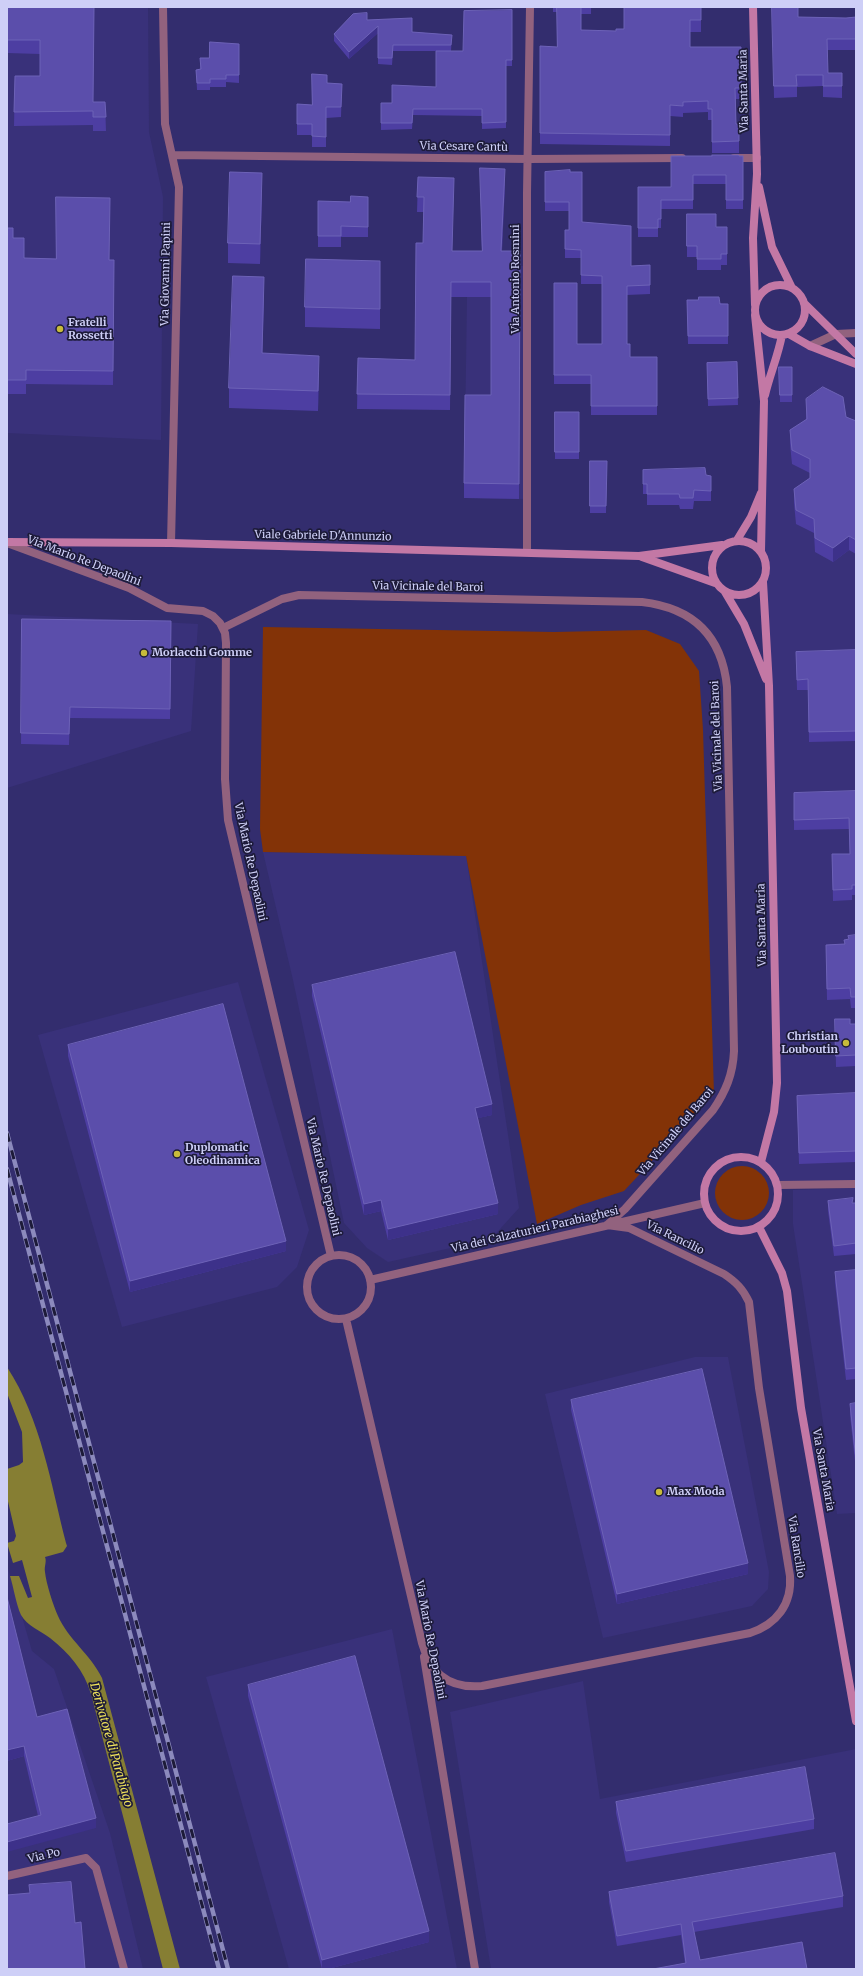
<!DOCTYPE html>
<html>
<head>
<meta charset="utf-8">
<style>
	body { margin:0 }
	#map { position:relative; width:863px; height:1976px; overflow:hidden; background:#332d6e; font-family:Merriweather,serif }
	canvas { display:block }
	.frame { position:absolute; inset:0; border:8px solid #cecff7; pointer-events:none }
</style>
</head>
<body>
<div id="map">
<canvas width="863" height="1976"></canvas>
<div class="frame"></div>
</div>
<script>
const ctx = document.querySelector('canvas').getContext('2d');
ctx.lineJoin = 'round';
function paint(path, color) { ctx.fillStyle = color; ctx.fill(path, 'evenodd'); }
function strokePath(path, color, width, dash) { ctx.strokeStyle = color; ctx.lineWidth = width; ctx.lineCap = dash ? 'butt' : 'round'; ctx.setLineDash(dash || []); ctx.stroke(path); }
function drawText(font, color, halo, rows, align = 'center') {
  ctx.font = font + ' Merriweather,serif'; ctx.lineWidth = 3.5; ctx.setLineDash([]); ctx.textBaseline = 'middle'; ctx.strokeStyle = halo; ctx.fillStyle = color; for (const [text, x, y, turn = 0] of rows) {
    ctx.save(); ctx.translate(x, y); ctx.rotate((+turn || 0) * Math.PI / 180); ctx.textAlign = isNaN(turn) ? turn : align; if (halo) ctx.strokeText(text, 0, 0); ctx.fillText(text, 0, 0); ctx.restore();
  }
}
const built = new Path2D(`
	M7,7H148L149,132L163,197L161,440L7,433Z
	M520,266H526V499L464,498L467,297Z
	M757,324L764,331L774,336H789L856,367V1182L779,1183L775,1174L763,1162L779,1099L764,582L768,572L766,560L762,551L764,488Z
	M7,614L198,624L191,731L7,788Z
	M263,852L466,855L519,1208L491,1239L388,1262L367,1248L344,1223L293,980Z
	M238,982L309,1230L297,1267L277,1287L122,1327L38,1035Z
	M856,1188V1513L837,1514L793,1224V1190Z
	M695,1357H728L769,1572L768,1589L752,1606L603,1638L545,1394Z
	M7,1565L32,1651L54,1669L110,1833L143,1969H7Z
	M392,1629L457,1969H289L206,1677Z
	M583,1681L600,1799L856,1749V1969H491L450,1712Z`);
const green = new Path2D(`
	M263,627L554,632L646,630L680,644L699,671L703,730L714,1094L624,1191L581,1205L537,1224L466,856L263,852L260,829Z
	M715 1193a27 27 0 1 1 54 0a27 27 0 1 1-54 0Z`);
const water = new Path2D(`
	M7,1367C41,1419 51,1484 66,1543L67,1546L63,1552L45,1557C47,1562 44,1566 45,1572C46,1583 53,1605 58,1616C68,1639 91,1655 102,1678L180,1969H163L91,1694C84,1670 69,1653 50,1638C41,1631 27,1626 21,1615C16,1604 14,1589 10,1576H19L28,1598L32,1597L22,1560L13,1563L7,1543L14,1541L16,1536L7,1497V1469L19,1465L23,1462L22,1432L7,1393Z`);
const street = new Path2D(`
	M163,7L165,124L179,187L171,543
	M172,155L529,159L682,158
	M734,158H757
	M810,346L836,334L856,333
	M7,543L129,588L167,608L203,611L213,616L220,623L225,633L226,643L225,779L228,820L331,1256
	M527,552V193L530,7
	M223,628L282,599L299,595L642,602C693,608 722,636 727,687L734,1051C733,1074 726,1091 713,1110L625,1209L607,1225
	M778,1185L856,1184
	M307 1287a32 32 0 1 1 64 0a32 32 0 1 1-64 0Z
	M370,1280L705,1203
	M346,1319L422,1643
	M421,1639C429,1671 446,1689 482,1686L750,1633C777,1624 792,1604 790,1576L759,1388L749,1302C743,1289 736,1282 724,1274L629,1228L607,1225
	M424,1657L475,1969
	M7,1876L86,1858L96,1868L124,1969`);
const secondary = new Path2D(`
	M753,7L757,174L753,238L755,305
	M759,187L772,247L792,288
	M755 310a25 25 0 1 1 50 0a25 25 0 1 1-50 0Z
	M804,303L856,354
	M755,315L764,401L761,551
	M789,334L810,346L856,364
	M765,395C770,374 778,356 782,335
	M737,540L751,517L761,493
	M712 568a27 27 0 1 1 54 0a27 27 0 1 1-54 0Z
	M7,542L171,543L639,556L722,545
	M642,557L715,583
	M725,592L744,624L766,679
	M704 1194a37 37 0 1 1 74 0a37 37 0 1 1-74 0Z
	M761,1162L774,1112L777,1083L769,686L763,582
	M759,1227L782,1273L787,1291L801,1408L856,1721`);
const rail = new Path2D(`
	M7,1133L228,1969
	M7,1169L219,1969`);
const wall = new Path2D(`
	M7,7H94L93,102H105L106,131H93V125L14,126L15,76H40V54L7,53Z
	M553,7H591V14H581V30L616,31L701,7V32H690V47H741V99H736V124H739V153H712V120H708V112L683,113V117L670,116V146L540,144V46L557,47V12H553Z
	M772,7H798V17L846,18L856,17V50H827L828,73H842V98L823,97V86L797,87V97L774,98Z
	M512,10V66H506V128L482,129V116L413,115L412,129L381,130V103H392L436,87V51H393L392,65L378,64V33L349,59L334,41V34L367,20L412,32L452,35L451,51H463Z
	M239,44V83L226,82V87H210V90H197L196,70L200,69V58H209Z
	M327,83L342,84L341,117L326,118V147H312V135H297V104L312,105Z
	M671,156H743V209H726V184H693V209H661V228H658V237H638V187H671Z
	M480,168L505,184L502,251H520L519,499L464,498V483L491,395V297H451L450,410L357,409L358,358L415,360L423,243L424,212H417L418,177L452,251H482Z
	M570,170L582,222L631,266L650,265V294L627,295V344L630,357H657V415H591V384H554V283L577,344H602V284H581V258H565V230H569V211H545V172Z
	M262,193L260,264L228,263V243Z
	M368,197V237H341V247H318V201L350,202Z
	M687,214L716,227H727V265H721V270H697V257H687Z
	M7,228L24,258L114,260L113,385L26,384V394H7Z
	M380,281V329L305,327V307Z
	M264,297L262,353L319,376L318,411L229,408V388Z
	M687,300L728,304V344H688Z
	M737,362L738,405L708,406L707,363Z
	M779,367H792V402H780Z
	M806,399L856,421V554L849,550L833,562L815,552L814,533L796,524L794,503V489L810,478V473L792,464L790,444V430L806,420Z
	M555,412H579V459H555Z
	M590,461H607L606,513H590Z
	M643,470L711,476V501H694L693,509H680L679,505H647V494H643Z
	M22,619L171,621L170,719L70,718L69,745L21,744Z
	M856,650V741L809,742L808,690H797L796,652Z
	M856,791V895H852V900L833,901L832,854H850L849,829L794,830V793Z
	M856,935V1008H851L850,999L827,1000L826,945L844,944L849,939Z
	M312,985L492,1115L478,1118L498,1214L388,1240L381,1211L364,1215L312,996Z
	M835,1019L850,1024H856V1066L836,1067Z
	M68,1045L286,1251L130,1292L68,1056Z
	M856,1093V1162L799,1164L797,1096Z
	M828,1201L853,1203H856V1254L834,1256L828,1211Z
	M856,1270V1379L846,1380L835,1283V1272Z
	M571,1400L748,1574L617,1604L571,1410Z
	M856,1403V1471L850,1415V1404Z
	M248,1685L429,1942L328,1969H322L248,1696Z
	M37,1717L96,1828L38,1816L24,1756L7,1761Z
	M616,1802L814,1819V1829L626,1862L616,1813Z
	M609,1892L843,1896V1907L694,1932L700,1960L685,1963L681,1935L617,1946L609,1902Z`);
const shadedWall = new Path2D(`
	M378,26V33L349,59V52Z
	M505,169V184L501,266V251Z
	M262,173V193L260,264V244Z
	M264,277V297L262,373V353Z
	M319,356V376L318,411V391Z
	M849,536V550L833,562V548Z
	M492,1104V1115L475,1119V1108Z
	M381,1200V1211L364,1215V1204Z
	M498,1203V1214L388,1240V1229Z
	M286,1241V1251L130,1292V1281Z
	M748,1563V1574L617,1604V1594Z
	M24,1746V1756L7,1761V1750Z
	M96,1818V1828L7,1852V1842Z
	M429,1931V1942L328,1969H322V1960Z`);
const building = new Path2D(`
	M7,7H94L93,102H105L106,117H93V111L14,112L15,76H40V40H7Z
	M557,7H581V30L616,31V29H624V7H701V20H690V47H741V88H735L736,124H739V141L712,142V109H708V101L683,102V106L670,105V135L540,133V46L557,47Z
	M772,7H798V17L846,18L856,17V39H827L828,73H842V86H823V75H796L797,86H774Z
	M512,10V60H506V122L482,123V109H413L412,123H381V103H392V85L436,87V51H463L464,11Z
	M367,13V20L412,18V32L452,35L451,45H393L392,58H378V26L349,52L334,34L353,14Z
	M210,42L239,44V75H226V79H210V83H197L196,70L201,69L200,58H209Z
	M312,74L327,75V83L342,84L341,107H326V137L312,136V124H297V104L312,105Z
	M712,155H739V156H743V200H726V175H693V200H661V219H658V228H638V187H671V156H712Z
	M480,168L505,169L501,251H520L519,484L464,483L465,395H491V282H451L450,395L357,394L358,358L415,360L416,243H423L424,197H417L418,177L454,178L452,251H482Z
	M570,170V172H582V222L631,226V266L650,265V285L627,286V344H630V357H657V406H591V375H554V283H577V344H602V276L581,275V250L565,249V230H569V202H545V172Z
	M230,172L262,173L260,244L228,243Z
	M351,196L368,197V227L341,226V236H318V201L350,202Z
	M56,197L110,198L109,260H114L113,371L26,370V380H7V228H13V238H24V258L56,259Z
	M687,214H716V227H727V254H721V259H697V246H687Z
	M306,259L380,261V309L305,307Z
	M233,276L264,277L262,353L319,356L318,391L229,388Z
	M699,297H719L720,304H728V336H688L687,300H698Z
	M737,362L738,398L708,399L707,363Z
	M779,367H792V395H780Z
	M823,387L843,397L846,417L856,421V540L849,536L833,548L815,538L814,519L796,510L794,489L810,478V459L792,450L790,430L807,419L806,399Z
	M555,412H579V452H555Z
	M590,461H607L606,506H590Z
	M705,468L706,475L711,476V491L694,490L693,498H680L679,494H647V484H643V470Z
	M22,619L171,621L170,709L70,707L69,734L21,733Z
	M856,650V731L809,732L808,679L797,680L796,652Z
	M856,791V885H852V889L833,890L832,854H850L849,818L794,820V793Z
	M856,935V997H851L850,988L827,989L826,945L845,944L844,940L849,939L848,936Z
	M455,952L492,1104L475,1108L498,1203L388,1229L381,1200L364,1204L312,985Z
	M223,1004L286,1241L130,1281L68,1045Z
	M835,1019H850V1024H856V1055L836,1056Z
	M856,1093V1151L799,1153L797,1096Z
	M853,1198L852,1203H856V1243L834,1246L828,1201Z
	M856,1270V1368L846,1369L835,1272Z
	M702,1369L748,1563L617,1594L571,1400Z
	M856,1403V1460L850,1404Z
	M7,1597L37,1717L67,1709L96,1818L7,1842V1824L41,1815L24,1746L7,1750Z
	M355,1656L429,1931L322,1960L248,1685Z
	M805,1767L814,1819L626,1851L616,1802Z
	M835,1853L843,1896L692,1922L700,1960L802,1942L807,1969H653L686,1963L681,1924L617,1936L609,1892Z
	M71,1882L75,1923L81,1922L85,1969H7V1895L30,1893L29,1885Z`);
const markers = [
	[60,329,4,"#c8bb3b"],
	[144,653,4,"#c8bb3b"],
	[846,1043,4,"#c8bb3b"],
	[177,1154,4,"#c8bb3b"],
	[659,1492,4,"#c8bb3b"]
];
const streetNames = [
	["Via Santa Maria",744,91,-91],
	["Via Cesare Cantù",464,147,1],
	["Via Giovanni Papini",166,274,-89],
	["Via Antonio Rosmini",516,279,-90],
	["Viale Gabriele D'Annunzio",323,536,1],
	["Via Mario Re Depaolini",84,561,21],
	["Via Vicinale del Baroi",428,587,1],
	["Via Vicinale del Baroi",717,736,-92],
	["Via Mario Re Depaolini",250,862,78],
	["Via Santa Maria",762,925,-91],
	["Via Vicinale del Baroi",676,1132,-50],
	["Via Mario Re Depaolini",323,1177,77],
	["Via dei Calzaturieri Parabiaghesi",535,1230,-13],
	["Via Rancilio",675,1238,26],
	["Via Santa Maria",823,1470,80],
	["Via Rancilio",796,1547,81],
	["Via Mario Re Depaolini",430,1640,79],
	["Via Po",44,1856,-13]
];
const poiNames = [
	["Fratelli",68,323],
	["Rossetti",68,336],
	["Morlacchi Gomme",152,653],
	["Christian",838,1037,"right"],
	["Louboutin",838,1050,"right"],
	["Duplomatic",185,1148],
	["Oleodinamica",185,1161],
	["Max Moda",667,1492]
];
const waterNames = [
	["Derivatore di Parabiago",111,1745,74]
];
paint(built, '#39317a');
paint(green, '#833307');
paint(water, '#867e33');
strokePath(street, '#92627e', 8);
strokePath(secondary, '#c378a5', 8);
strokePath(rail, '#8c8abd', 4.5);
strokePath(rail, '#1d1b39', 3, [9]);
paint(wall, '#4d3ea2');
paint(shadedWall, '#3d318a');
paint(building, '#5b4eab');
strokePath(building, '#6d62b7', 1);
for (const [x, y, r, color] of markers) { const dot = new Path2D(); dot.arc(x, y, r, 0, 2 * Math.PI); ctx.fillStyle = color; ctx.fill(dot); strokePath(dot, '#1d1b39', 1.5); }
drawText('11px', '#cecff7', '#1d1b39', streetNames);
drawText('bold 11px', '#cecff7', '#1d1b39', poiNames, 'left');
drawText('italic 12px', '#eee15a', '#1d1b39', waterNames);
</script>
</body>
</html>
